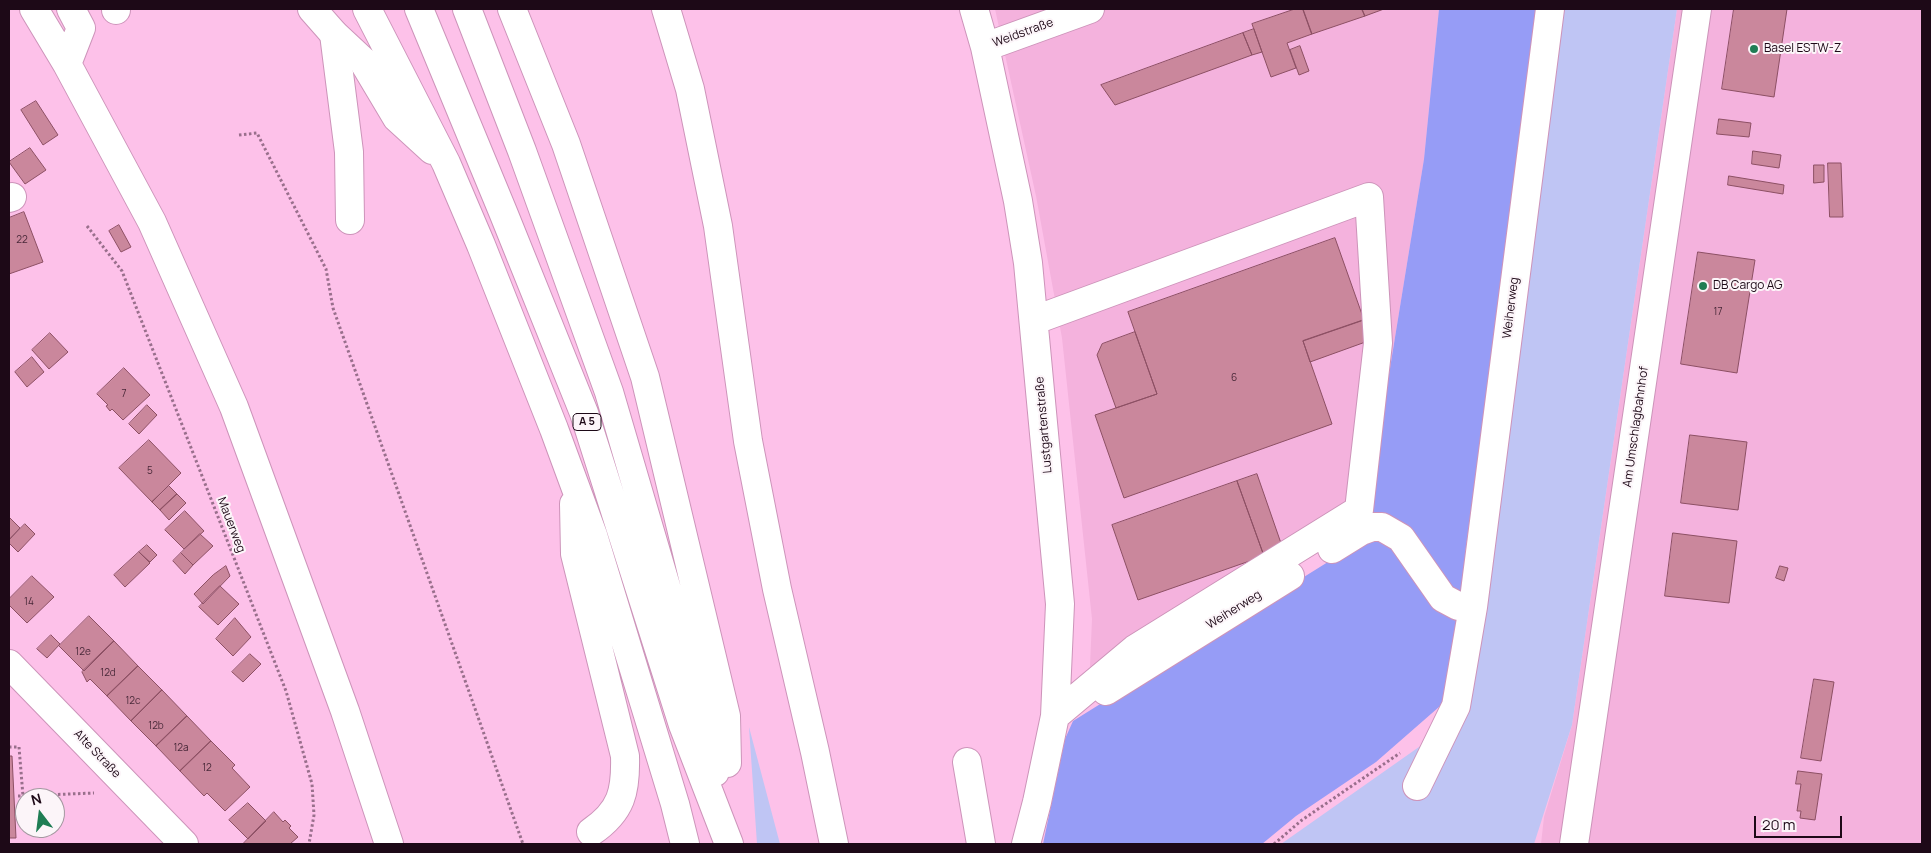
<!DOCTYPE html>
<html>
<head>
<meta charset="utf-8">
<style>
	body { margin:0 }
	#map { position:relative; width:1931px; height:853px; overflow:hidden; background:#fdc1e9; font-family:Manrope,sans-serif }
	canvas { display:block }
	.frame { position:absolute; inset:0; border:10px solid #1d0917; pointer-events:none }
	.north { position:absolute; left:15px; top:788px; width:50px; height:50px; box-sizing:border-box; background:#fcf5f9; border:1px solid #a3979f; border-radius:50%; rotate:345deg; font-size:14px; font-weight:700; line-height:20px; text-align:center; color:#1d0917 }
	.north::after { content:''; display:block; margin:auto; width:18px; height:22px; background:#1f7d54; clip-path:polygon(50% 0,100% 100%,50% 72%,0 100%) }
	.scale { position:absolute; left:1754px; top:816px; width:88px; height:22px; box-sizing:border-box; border:2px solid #1d0917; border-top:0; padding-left:6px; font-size:15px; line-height:18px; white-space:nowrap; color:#1d0917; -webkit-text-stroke:4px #fcf5f9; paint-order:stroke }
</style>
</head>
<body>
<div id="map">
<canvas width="1931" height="853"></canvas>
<div class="frame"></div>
<div class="north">N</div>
<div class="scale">20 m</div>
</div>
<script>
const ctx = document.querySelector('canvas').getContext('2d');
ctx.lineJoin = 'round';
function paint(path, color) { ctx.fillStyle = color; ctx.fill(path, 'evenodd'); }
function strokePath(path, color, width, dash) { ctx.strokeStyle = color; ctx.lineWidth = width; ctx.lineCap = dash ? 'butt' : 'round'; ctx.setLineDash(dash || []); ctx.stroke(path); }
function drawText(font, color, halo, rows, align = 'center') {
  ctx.font = font + ' Manrope,sans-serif'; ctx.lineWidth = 4; ctx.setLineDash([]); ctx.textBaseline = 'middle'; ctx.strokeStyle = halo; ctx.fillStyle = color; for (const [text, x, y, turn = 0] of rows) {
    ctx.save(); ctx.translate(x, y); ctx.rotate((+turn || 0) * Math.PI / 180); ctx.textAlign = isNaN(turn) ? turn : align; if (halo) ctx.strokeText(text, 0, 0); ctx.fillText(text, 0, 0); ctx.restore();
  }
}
const built = new Path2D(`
	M995,9H1439L1424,159L1365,522L1089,690L1092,619L1062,338L1036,196Z
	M1677,9H1922V844H1541L1544,817L1572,725Z`);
const green = new Path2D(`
	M1550,9H1677L1572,725L1534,844H1281L1436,735L1456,706Z
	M749,727L780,844H757Z`);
const forest = new Path2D(`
	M1439,9H1540L1466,547L1455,668L1447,700L1376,762L1296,816L1262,844H1043L1065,739L1073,721L1360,542L1365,522L1424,159Z`);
const building = new Path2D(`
	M1295,9H1303L1312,34L1287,43L1296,68L1271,77L1252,24Z
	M1303,9H1362L1365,16L1312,34Z
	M1362,9H1384L1365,16Z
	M1734,9H1787L1774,97L1722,89Z
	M1254,29L1262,52L1252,55L1243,33Z
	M1243,33L1252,55L1115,105L1101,85Z
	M1300,46L1309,71L1299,75L1290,50Z
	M36,101L58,135L43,145L21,110Z
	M1719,119L1751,123L1749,137L1717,134Z
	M30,148L46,170L25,184L9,162Z
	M1753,151L1781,155L1779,168L1752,164Z
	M1828,163H1841L1843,217H1830Z
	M1814,165H1824V182L1814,183Z
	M1729,176L1784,185L1783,194L1728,185Z
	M24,212L43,262L9,274V218Z
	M119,225L131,247L121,252L109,231Z
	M1335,238L1364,320L1303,341L1332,424L1124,498L1095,415L1157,394L1128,312Z
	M1698,252L1755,260L1737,373L1681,364Z
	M1364,320L1371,340L1310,362L1303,341Z
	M1135,332L1157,394L1116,408L1097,355L1102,344Z
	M50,333L68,352L49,369L32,350Z
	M32,357L44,372L27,387L15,372Z
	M124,368L150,395L123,420L112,409L110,411L106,406L108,405L97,394Z
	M147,405L157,415L139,434L129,424Z
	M1690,435L1747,442L1738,510L1681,503Z
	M149,440L181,473L152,502L119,468Z
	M1257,474L1283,549L1264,556L1237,481Z
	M1237,481L1264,556L1138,600L1112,525Z
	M169,486L177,494L160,510L152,502Z
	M177,494L186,503L169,520L160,510Z
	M185,511L204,531L184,549L165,530Z
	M9,517L20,528L9,540Z
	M25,524L35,534L18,552L9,543V540Z
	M1673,533L1737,541L1729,603L1665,596Z
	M200,534L213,546L193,565L181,553Z
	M147,545L157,555L150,562L139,552Z
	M139,552L150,563L125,587L114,575Z
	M181,553L193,565L185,574L173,561Z
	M226,566L230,576L203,604L194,594L213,575Z
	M1780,566L1788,568L1784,581L1776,578Z
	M32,576L54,597L27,623L9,605V599Z
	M220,586L239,604L218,625L199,607Z
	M89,616L114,641L84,671L59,646Z
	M235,618L251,637L233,656L216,639Z
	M51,635L60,644L47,658L37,649Z
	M114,641L138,666L107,696L90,679L87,682L82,672Z
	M250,654L261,664L243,682L232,672Z
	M138,666L162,690L131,721L107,696Z
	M1814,679L1834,682L1821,761L1801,758Z
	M162,690L187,716L156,746L131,721Z
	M187,716L211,741L180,771L156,746Z
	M211,741L235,765L232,768L250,787L225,811L207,793L204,796L180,771Z
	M9,756H12L16,838H9Z
	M1798,771L1822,774L1815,820L1800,818L1801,811H1797L1801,784H1796Z
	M248,803L266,821L248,839L229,820Z
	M274,812L283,822L285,820L291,826L289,828L298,837L290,844H243Z`);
const path = new Path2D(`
	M239,135L257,133L326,269L333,308L523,844
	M87,226L122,271L286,691L312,784L314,815L309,844
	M9,747H19L23,796
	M18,796L94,793
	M1274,844L1302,820L1400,753`);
const minor = new Path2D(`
	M34,9L67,64L152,222L234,407L345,711L389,844
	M116,9V10
	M666,9L690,89L718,226L748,441L777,589L815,752L834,844
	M974,9L985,47L1018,201L1028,263L1060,604L1055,716L1037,802L1026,844
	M334,34L349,152L350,220
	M985,47L1090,9
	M67,64L81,28L71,9
	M9,198L12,197
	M1035,320L1369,197L1378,343L1359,510L1135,649L1055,716
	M1332,549L1361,531L1372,527H1382L1401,538L1443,598L1458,606L1473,607
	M9,664L184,844
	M1106,691L1290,576
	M967,762L981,844
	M1417,786L1456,706L1473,607L1550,9
	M1574,844L1697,9`);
const highway = new Path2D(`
	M312,9L334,34L363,61L397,118L432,150
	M367,9L446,163L481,245L554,429L593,535L675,804L685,844
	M419,9L503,212L584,413L683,725L729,844
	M467,9L522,151L609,392L705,719L715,772
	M512,9L566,144L645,377L726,716L727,763
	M574,504L575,554L625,756C626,791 622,811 591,832`);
const markers = [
	[1754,49,5,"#1f7d54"],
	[1703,286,5,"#1f7d54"]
];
const numberNames = [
	["22",22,240],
	["17",1718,312],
	["6",1234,378],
	["7",124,394],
	["5",150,471],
	["14",29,602],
	["12e",83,652],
	["12d",108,673],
	["12c",133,701],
	["12b",156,726],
	["12a",181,748],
	["12",207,768]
];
const shields = [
	[587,422,28]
];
const shieldNames = [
	["A 5",587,422]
];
const streetNames = [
	["Weidstraße",1023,33,-20],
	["Weiherweg",1511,308,-83],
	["Lustgartenstraße",1044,425,-95],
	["Am Umschlagbahnhof",1636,427,-82],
	["Mauerweg",231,525,69],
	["Weiherweg",1234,610,-32],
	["Alte Straße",97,754,46]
];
const poiNames = [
	["Basel ESTW-Z",1764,49],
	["DB Cargo AG",1713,286]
];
paint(built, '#f4b2dd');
paint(green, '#bfc5f4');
paint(forest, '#969cf6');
paint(building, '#ca879c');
strokePath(building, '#8d5064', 1);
strokePath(minor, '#cd94ba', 30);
strokePath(highway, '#cd94ba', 30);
strokePath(path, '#996f8c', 3, [2.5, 2.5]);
strokePath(minor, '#fff', 28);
strokePath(highway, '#fff', 28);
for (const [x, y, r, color] of markers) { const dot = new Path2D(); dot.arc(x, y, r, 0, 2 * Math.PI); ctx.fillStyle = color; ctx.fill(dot); strokePath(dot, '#fcf5f9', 2); }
drawText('10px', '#482838', null, numberNames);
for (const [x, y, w] of shields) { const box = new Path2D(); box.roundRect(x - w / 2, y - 8.5, w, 17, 4); ctx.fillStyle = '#fcf5f9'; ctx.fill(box); strokePath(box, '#1d0917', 1); }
drawText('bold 11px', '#1d0917', null, shieldNames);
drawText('12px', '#1d0917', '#fcf5f9', streetNames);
drawText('12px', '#1d0917', '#fcf5f9', poiNames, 'left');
</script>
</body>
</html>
